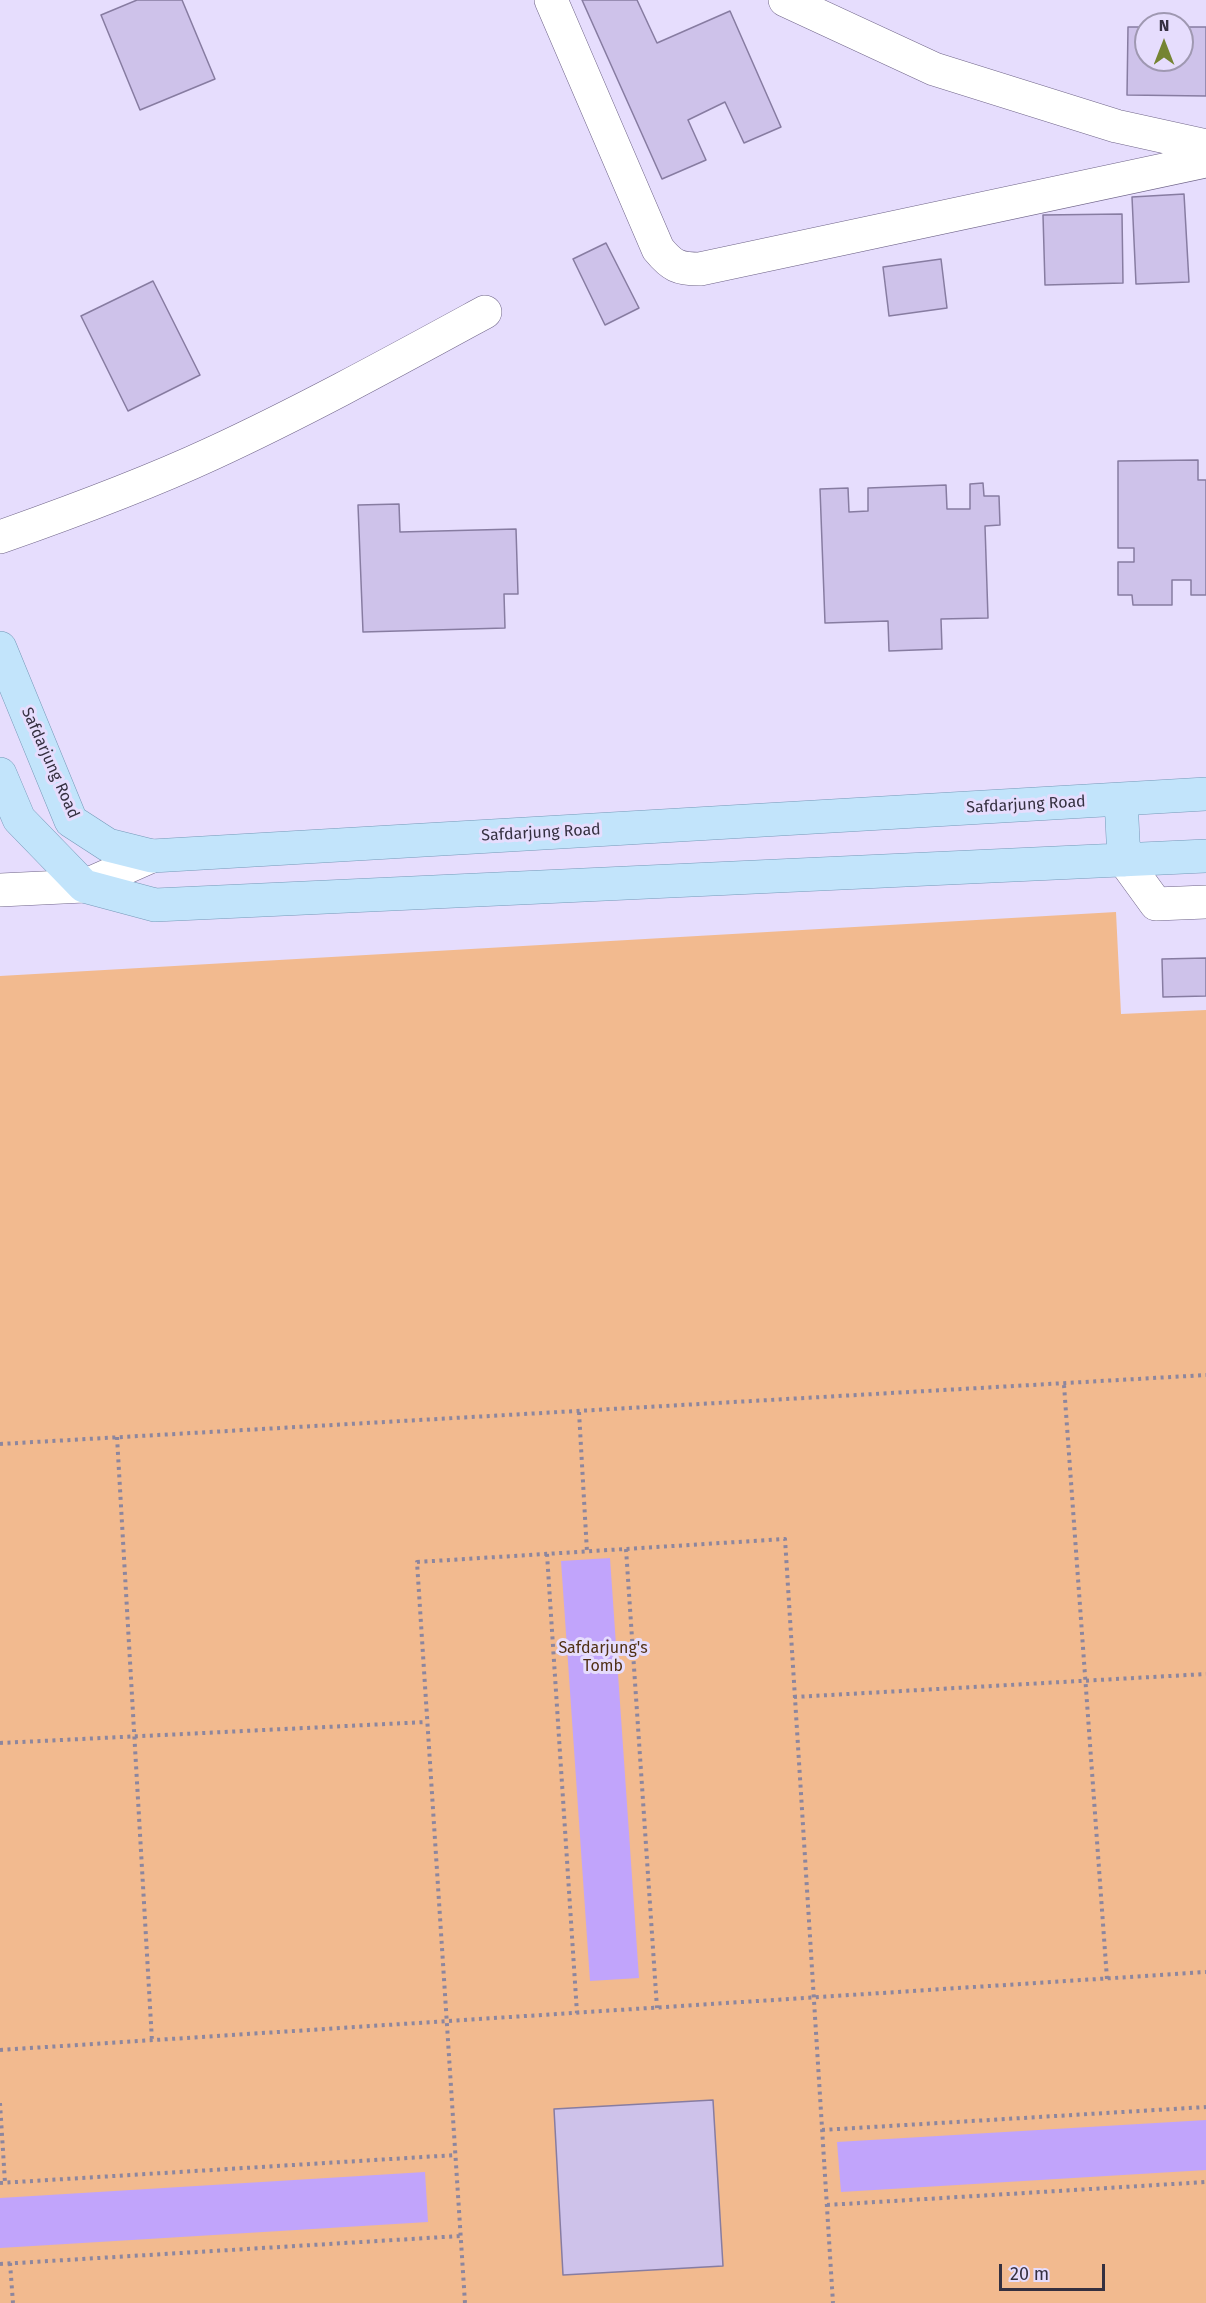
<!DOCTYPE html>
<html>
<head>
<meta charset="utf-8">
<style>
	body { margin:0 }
	#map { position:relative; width:1206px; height:2303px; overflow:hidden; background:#e6ddfd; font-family:"Fira Sans",sans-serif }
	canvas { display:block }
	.north { position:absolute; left:1134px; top:12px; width:60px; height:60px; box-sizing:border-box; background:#e6ddfd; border:2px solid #9f98b1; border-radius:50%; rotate:0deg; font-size:16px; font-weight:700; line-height:24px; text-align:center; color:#353040 }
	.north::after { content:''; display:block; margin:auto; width:21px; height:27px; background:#758433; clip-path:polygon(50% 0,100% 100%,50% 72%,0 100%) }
	.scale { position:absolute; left:999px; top:2264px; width:106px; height:27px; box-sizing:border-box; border:3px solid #353040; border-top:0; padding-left:8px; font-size:18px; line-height:21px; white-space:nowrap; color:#353040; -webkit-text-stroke:4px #e6ddfd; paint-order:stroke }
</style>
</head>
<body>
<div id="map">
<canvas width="1206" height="2303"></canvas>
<div class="north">N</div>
<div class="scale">20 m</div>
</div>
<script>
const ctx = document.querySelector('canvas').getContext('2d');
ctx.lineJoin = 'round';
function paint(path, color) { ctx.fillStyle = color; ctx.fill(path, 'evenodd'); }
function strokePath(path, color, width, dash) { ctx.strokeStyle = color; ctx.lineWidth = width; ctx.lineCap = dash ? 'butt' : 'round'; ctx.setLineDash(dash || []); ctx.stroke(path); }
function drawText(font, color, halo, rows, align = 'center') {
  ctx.font = font + ' "Fira Sans",sans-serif'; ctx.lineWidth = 6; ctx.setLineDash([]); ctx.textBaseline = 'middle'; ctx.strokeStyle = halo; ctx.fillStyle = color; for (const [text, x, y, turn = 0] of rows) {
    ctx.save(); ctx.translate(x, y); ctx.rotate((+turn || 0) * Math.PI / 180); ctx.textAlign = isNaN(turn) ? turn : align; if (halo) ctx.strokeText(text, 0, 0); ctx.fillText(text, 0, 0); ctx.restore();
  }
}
const green = new Path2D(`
	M1116,912L1121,1014L1206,1010V2303H0V976Z`);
const water = new Path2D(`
	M610,1558L639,1978L590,1981L561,1561Z
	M1206,2120V2170L841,2192L837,2142Z
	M425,2172L428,2222L0,2248V2198Z`);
const building = new Path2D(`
	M137,0H182L215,79L140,110L101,15Z
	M582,0H637L657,43L730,11L781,127L744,143L725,102L688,120L706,160L662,179Z
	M1128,27H1146V60H1182V27H1206V96L1127,95Z
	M1184,194L1189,282L1136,284L1132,197Z
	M1122,214L1123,283L1045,285L1043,215Z
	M606,243L639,308L605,325L573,259Z
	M941,259L947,308L889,316L883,267Z
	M153,281L200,375L128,411L81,316Z
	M1198,460V480H1206V595H1191V580H1172V605H1133L1132,595H1118V562H1134V548H1118V461Z
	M983,483L984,496H999L1000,525L985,526L988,618L941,619L942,649L889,651L888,621L825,623L820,489L848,488L849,512L868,511V488L946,485L947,509H970V484Z
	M399,504L400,532L516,529L518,594H504L505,628L363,632L358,505Z
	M1206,958V996L1163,997L1162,959Z
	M713,2100L723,2266L563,2275L554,2109Z`);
const path = new Path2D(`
	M1064,1385L1107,1979
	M579,1412L587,1552
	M117,1437L152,2041
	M0,1444L1206,1375
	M626,1549L657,2008
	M547,1554L577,2013
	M794,1697L1206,1674
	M0,1743L427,1722
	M0,2050L1206,1972
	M0,2103L5,2183
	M822,2130L1206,2107
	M0,2183L456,2155
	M827,2205L1206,2182
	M10,2263L13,2303
	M0,2264L460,2236
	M465,2303L417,1562L785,1539L833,2303`);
const minor = new Path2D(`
	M551,0L658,249C672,266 678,269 700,269L1206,161
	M785,0L934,69L1116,126L1206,146
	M0,537C71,512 142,486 211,454C304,411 395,361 485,312
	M1124,860L1156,904L1206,902
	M0,890L84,886L152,856`);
const major = new Path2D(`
	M0,648L71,821L108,845L152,856L1206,794
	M0,774L19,819L84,886L155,905L1206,856
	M1121,799L1124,860`);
const streetNames = [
	["Safdarjung Road",50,763,66],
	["Safdarjung Road",1026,805,-3],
	["Safdarjung Road",541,833,-3]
];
const parkNames = [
	["Safdarjung's",603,1649],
	["Tomb",603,1667]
];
paint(green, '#f2ba8f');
paint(water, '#c1a4fb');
paint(building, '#cec2ea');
strokePath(building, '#877ca1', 1.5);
strokePath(minor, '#6f6488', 34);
strokePath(major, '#7699b8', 34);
strokePath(path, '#8d869e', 4, [3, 4.5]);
strokePath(minor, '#fff', 33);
strokePath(major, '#c2e4fb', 33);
drawText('16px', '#353040', '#e6ddfd', streetNames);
drawText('16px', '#503014', '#e6ddfd', parkNames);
</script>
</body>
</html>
